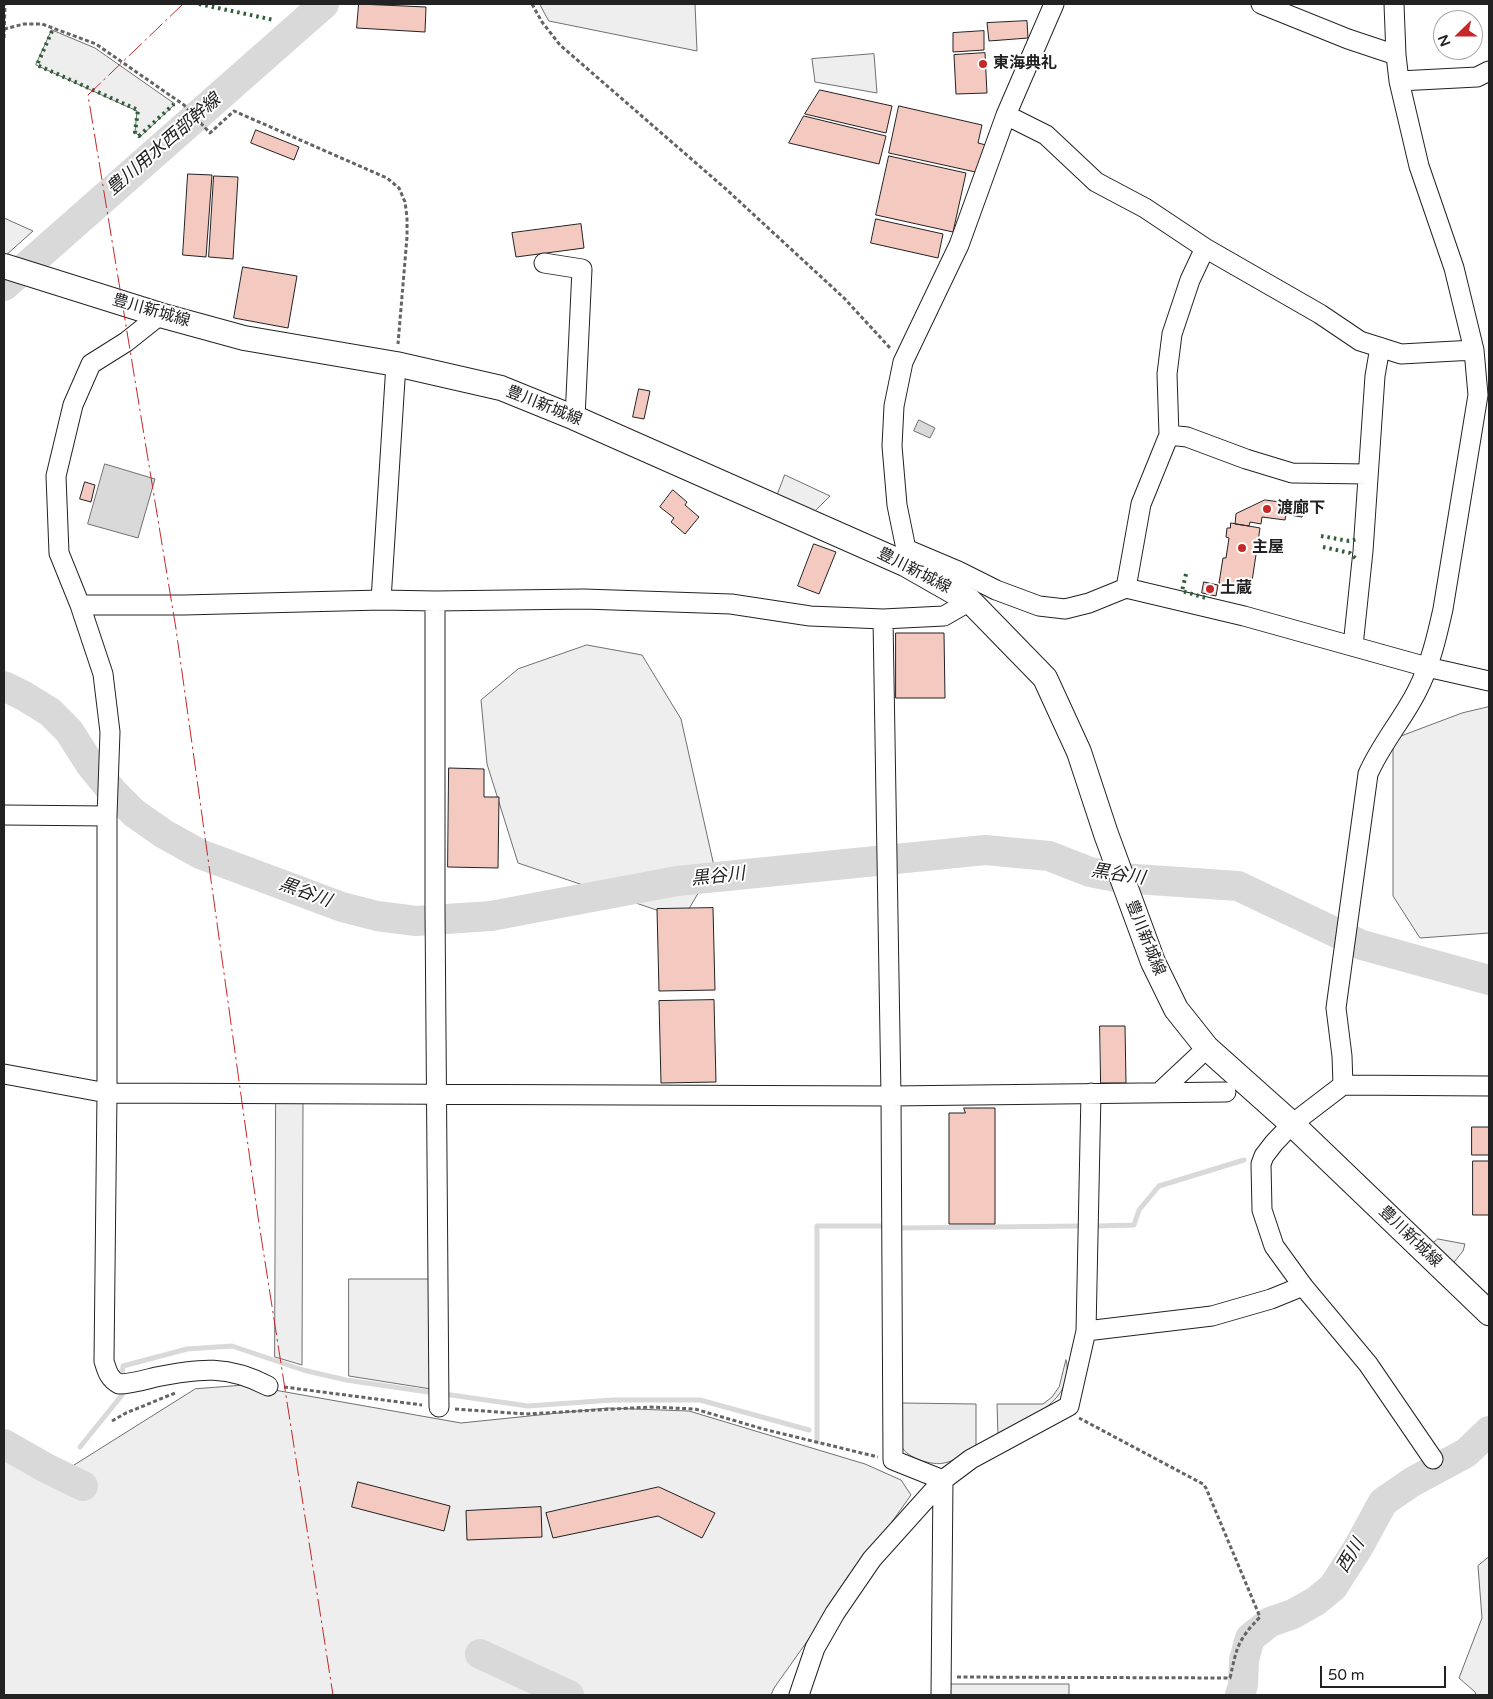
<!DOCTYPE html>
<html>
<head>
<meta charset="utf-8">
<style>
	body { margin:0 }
	#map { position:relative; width:1493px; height:1699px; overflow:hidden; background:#fff; font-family:"Varela Round",sans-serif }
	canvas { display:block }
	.frame { position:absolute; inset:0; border:5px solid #222; pointer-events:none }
	.north { position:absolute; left:1433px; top:10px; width:50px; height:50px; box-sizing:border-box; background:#fff; border:1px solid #a7a7a7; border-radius:50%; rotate:248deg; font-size:14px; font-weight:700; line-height:20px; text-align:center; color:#222 }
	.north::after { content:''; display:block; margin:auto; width:18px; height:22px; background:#c62828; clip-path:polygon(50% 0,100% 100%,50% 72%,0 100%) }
	.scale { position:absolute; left:1320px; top:1666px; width:126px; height:22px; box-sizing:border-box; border:2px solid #222; border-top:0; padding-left:6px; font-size:15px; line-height:18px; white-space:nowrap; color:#222; -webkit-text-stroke:4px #fff; paint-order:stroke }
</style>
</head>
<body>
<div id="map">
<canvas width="1493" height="1699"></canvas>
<div class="frame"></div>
<div class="north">N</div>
<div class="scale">50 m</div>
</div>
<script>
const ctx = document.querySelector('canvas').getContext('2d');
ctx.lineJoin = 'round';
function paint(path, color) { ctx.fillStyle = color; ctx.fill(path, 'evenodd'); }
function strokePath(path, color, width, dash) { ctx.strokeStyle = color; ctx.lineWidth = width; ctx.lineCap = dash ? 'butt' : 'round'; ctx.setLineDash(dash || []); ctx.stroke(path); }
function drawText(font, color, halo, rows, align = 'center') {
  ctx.font = font + ' "Varela Round","Noto Sans JP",sans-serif'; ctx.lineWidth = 4; ctx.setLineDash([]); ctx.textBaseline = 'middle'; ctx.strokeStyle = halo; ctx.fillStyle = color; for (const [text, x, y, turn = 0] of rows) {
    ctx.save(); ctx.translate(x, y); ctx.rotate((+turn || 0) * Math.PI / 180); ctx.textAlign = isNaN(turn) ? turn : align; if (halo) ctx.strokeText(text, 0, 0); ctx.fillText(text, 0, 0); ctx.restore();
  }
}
const green = new Path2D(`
	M540,4H695L697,51L549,21Z
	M52,30L95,48L175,104L140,137L135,132L137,111L36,65Z
	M874,54L877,93L815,82L812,59Z
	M4,218L33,231L4,257Z
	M785,475L830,496L813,513L777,496Z
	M587,645L642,655L681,719L714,866L683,919L518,863L487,764L481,700L518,669Z
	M1489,707V933L1420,938L1393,896V739L1462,713Z
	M276,1102H303L302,1365L275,1357Z
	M1438,1239L1465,1244L1463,1251L1451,1266L1431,1245Z
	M349,1279H431V1389L349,1376Z
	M1066,1360C1076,1401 1027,1419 998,1436L997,1404H1043L1052,1397L1059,1387Z
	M246,1385L461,1423L607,1408L689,1411L865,1464L901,1480L911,1495L774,1688L771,1695H4V1453L55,1477L195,1389Z
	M902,1403L976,1404V1447C966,1453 955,1461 944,1463C933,1466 907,1458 902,1447C899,1441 902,1412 902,1403Z
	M1489,1557V1695H1476L1475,1692L1459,1678L1482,1618L1478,1566Z
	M949,1684H1069V1695H948Z`);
const water = new Path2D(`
	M919,420L935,428L930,438L914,431Z
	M105,464L155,479L138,538L88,524Z`);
const stream = new Path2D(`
	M1098,1226L1134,1225L1139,1210L1159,1186L1244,1160
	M902,1228L1080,1226
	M122,1379L123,1366L187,1349L232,1346L303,1370L346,1380L435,1393
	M444,1394L528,1406L613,1400H700L809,1430
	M817,1442V1226H880
	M80,1447L122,1395V1388`);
const river = new Path2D(`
	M4,286L324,4
	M4,686L24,696L50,712L69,731L90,764L112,791L134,813L164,834L200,854L342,907L377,916L416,921L491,916L677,881L985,850L1049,856L1090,872L1121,878L1238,886L1362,945L1489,980
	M4,1444L46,1468L83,1486
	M480,1654L569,1695
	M1240,1695L1243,1685L1244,1660L1250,1638L1270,1622L1293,1614L1316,1601L1333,1587L1358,1548L1383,1502L1412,1482L1466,1453L1489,1431`);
const building = new Path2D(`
	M359,4L426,7L425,32L357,28Z
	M1027,21L1028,38L989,41L987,23Z
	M984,31V50L953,52V33Z
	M985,53L987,93L956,94L954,55Z
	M820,90L892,106L886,133L805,114Z
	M899,106L982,125L978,143L986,145L980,173L889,153Z
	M804,116L886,136L879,164L789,143Z
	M256,130L299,147L294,160L251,143Z
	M889,156L966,173L953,232L876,215Z
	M188,174L212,175L206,257L183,255Z
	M214,176L238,177L233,259L209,257Z
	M876,219L943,234L938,258L871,243Z
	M581,224L584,248L516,257L512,233Z
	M243,267L297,276L288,328L234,318Z
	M639,389L650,391L644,419L633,417Z
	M85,482L95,485L91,502L80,499Z
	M673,490L687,502L685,505L699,517L685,534L671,522L674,518L660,507Z
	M1265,500L1288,503L1285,520L1262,517L1261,524L1250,522L1249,526L1235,524L1236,514Z
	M1291,506L1304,508L1302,517L1290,515Z
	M1231,523L1260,528L1251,588L1219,583L1223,558H1226L1229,538L1226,537L1227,528H1230Z
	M814,544L836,552L819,594L798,586Z
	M1204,582L1218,585L1216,596L1202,593Z
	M896,633H944L945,698H896Z
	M449,768L484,769V797H499L498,868L448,867Z
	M713,908L715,990L659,991L657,909Z
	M714,1000L716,1082L661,1083L659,1001Z
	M1100,1026H1125L1126,1083H1101Z
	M964,1108H995V1224H949V1113H965Z
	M1472,1127H1489V1155H1472Z
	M1473,1161H1489V1215H1473Z
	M358,1482L450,1506L444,1531L352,1507Z
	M659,1487L715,1513L702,1538L658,1516L553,1538L546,1513Z
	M541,1507L542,1537L467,1540L466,1511Z`);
const path = new Path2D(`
	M532,4L542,22L560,45L727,190L844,298L891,349
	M4,29L24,24H42L96,44L184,105L210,133L234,111L387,178L399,188L405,202L407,217V237L398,344
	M4,38L5,4
	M284,1387L422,1405
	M455,1409L526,1414L650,1407L695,1409L763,1429L878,1457
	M112,1421L126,1413L175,1393
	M957,1677L1230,1678C1237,1647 1237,1641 1260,1617L1206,1488L1203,1484L1079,1418`);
const minor = new Path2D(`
	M1261,4L1348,39L1396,55
	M1399,81L1477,77L1489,71
	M1006,115L1046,135L1096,182L1145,208L1205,248L1320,314L1360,341L1401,354L1474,350
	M544,263L582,269L575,418
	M160,315L126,342L91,364L73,405L56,476L59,553L80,605L103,674L110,732L107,816V1093L104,1361C107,1371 109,1379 119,1384C131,1384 144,1380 156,1377C200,1368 228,1365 268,1386
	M1169,435L1187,437L1246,459L1292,473L1368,474
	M906,549L958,571L996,590L1039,606L1065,609L1089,603L1126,588L1244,616L1427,667L1489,681
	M905,560L906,549L897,505L892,446L894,406L903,362L959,245L1006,115L1054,4
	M1126,588L1141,504L1169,435L1167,374L1172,334L1190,280L1205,248
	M381,600L396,364
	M435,601V909L439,1407
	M80,605H184L381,600L435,601L584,599L731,604L810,616L883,619L944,616L970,601
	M883,619L891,1096L893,1460L943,1480
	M1353,646L1363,551L1375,376L1380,347
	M4,815L107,816
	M4,1074L107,1093L891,1096L1226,1092
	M1343,1085L1342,1056L1336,1008L1368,774C1381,744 1403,719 1417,691C1430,666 1437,636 1443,609L1478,395L1474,350L1454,268L1419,166L1399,81L1396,55L1394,4
	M1160,1092L1207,1048
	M1086,1331L1212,1316L1271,1299L1303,1286
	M1433,1459L1368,1364L1303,1286L1274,1246L1262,1210L1261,1164L1264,1156L1274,1143L1292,1124L1343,1085L1489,1086
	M799,1695L815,1648L835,1613L872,1559L943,1480L971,1459L1069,1406L1086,1331L1091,1093
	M941,1695L943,1480`);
const major = new Path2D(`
	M4,266L160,315L244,338L396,364L501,388L575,418L905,564L970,601L1045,678L1079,752L1106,834L1153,962L1176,1009L1207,1048L1292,1124L1489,1313`);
const hedge = new Path2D(`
	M199,4L274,20
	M52,31L37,65L138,110L135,132L139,136L174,104
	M1321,536L1349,541L1358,539
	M1323,547L1350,553L1356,559
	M1186,574L1182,591L1206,598`);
const power = new Path2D(`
	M183,4L88,95L176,629L258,1217L333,1695`);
const markers = [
	[983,64,5,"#c62828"],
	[1267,509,5,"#c62828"],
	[1242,548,5,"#c62828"],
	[1210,589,5,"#c62828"]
];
const poiNames = [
	["東海典礼",993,64],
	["渡廊下",1277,509],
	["主屋",1252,548],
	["土蔵",1220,589]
];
const streetNames = [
	["豊川新城線",151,311,16],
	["豊川新城線",544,406,22],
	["豊川新城線",914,571,27],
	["豊川新城線",1145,938,68],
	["豊川新城線",1410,1237,44]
];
const waterNames = [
	["豊川用水西部幹線",164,145,-41],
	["黒谷川",1118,875,9],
	["黒谷川",718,877,-6],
	["黒谷川",305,893,20],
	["西川",1351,1556,-59]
];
paint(green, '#eee');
strokePath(green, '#6f6f6f', 1);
paint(water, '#d9d9d9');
strokePath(water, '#6f6f6f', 1);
strokePath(stream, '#d9d9d9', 5);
strokePath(river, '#d9d9d9', 30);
paint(building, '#f3c9c0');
strokePath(building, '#222', 1);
strokePath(minor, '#222', 21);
strokePath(major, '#222', 26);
strokePath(path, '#646464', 3, [4, 2.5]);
strokePath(minor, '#fff', 19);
strokePath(major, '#fff', 24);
strokePath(hedge, '#2f5e38', 4, [2.5, 4]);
strokePath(power, '#c62828', 1, [18, 4, 2.5, 4]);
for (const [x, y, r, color] of markers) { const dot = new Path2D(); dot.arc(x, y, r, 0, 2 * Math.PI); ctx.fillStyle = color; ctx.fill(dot); strokePath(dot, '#fff', 2); }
drawText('bold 16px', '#222', '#fff', poiNames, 'left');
drawText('16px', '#222', '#fff', streetNames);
drawText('italic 18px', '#222', '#fff', waterNames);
</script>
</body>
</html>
